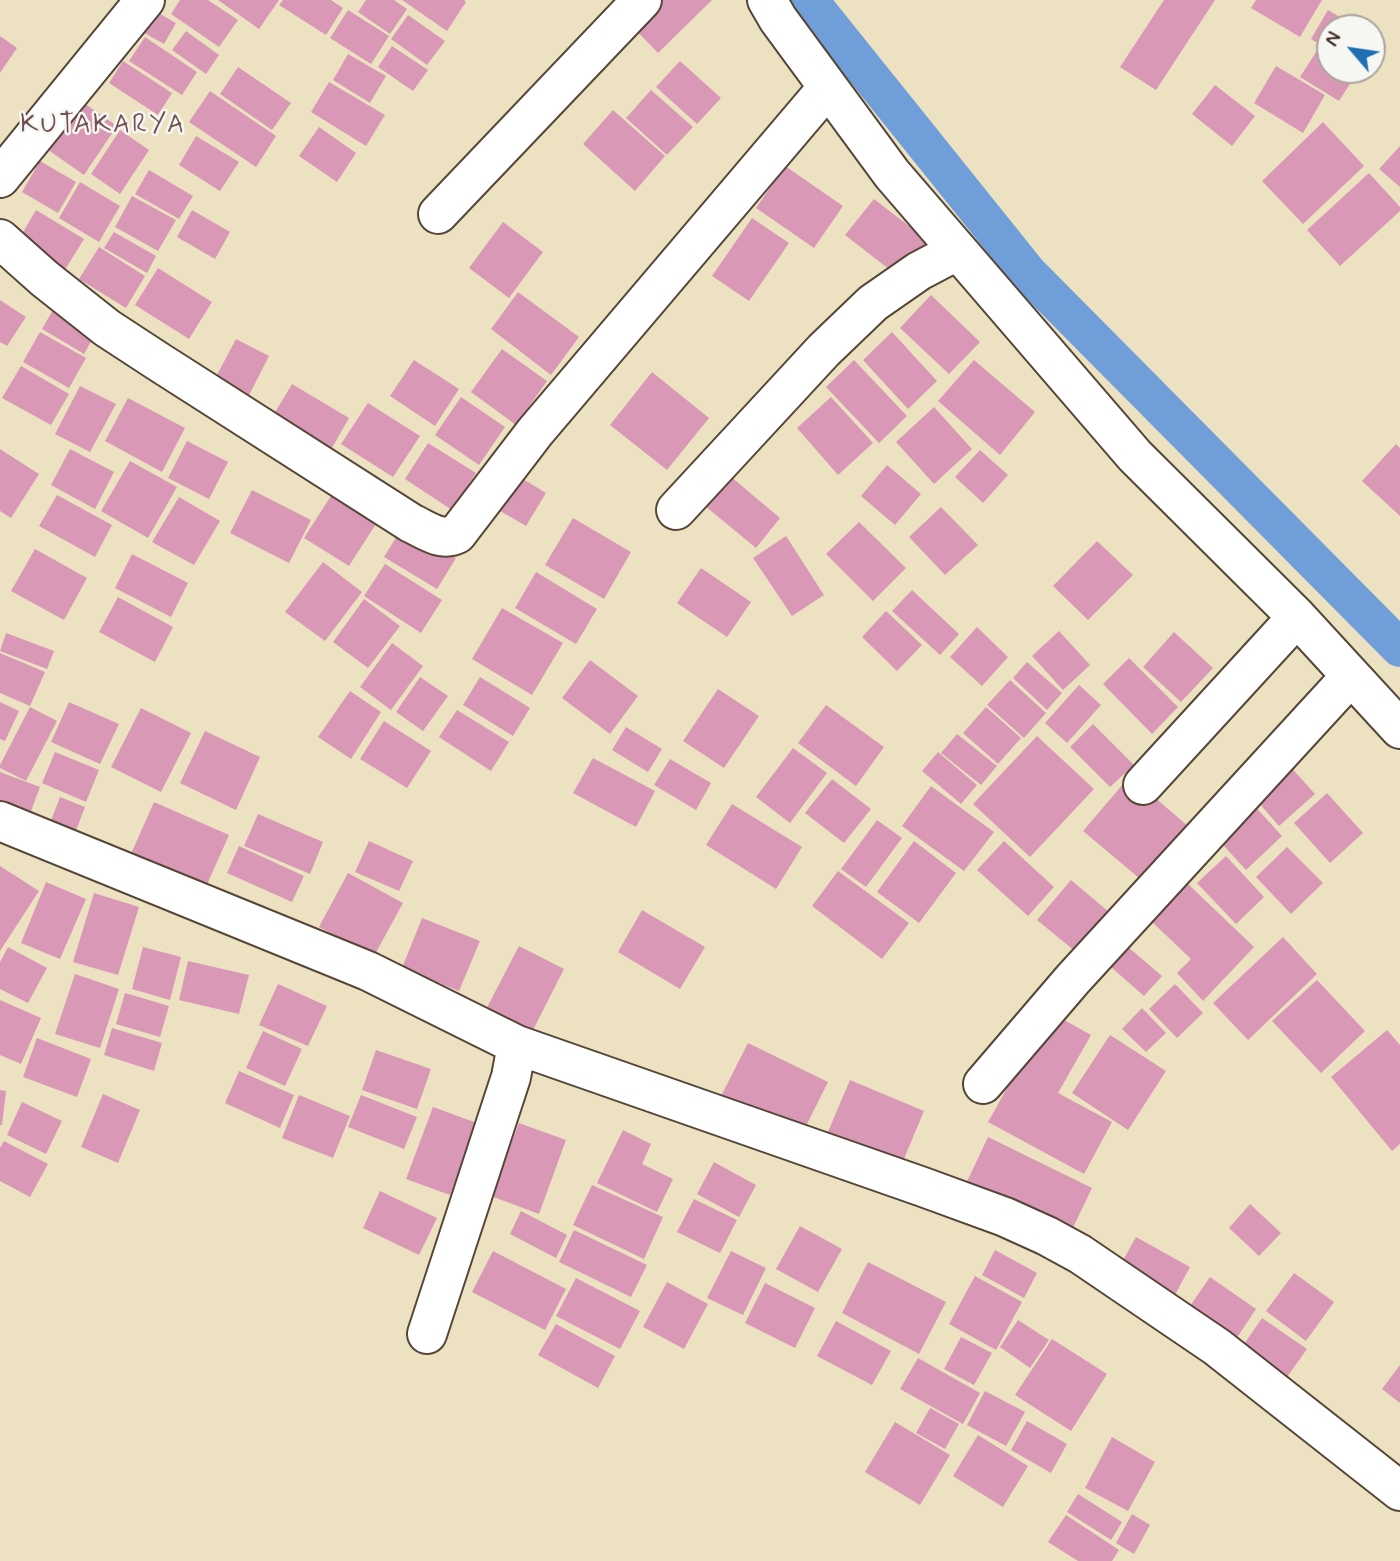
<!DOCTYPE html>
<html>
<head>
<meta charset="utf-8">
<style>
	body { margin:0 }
	#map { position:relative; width:1400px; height:1561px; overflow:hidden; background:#ece2c2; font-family:Mynerve,sans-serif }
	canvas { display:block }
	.north { position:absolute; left:1316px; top:14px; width:70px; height:70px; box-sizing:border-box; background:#f6f6f2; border:2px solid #aba49d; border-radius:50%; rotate:299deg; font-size:19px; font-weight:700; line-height:28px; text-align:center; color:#3b2a1e }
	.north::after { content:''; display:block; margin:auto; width:24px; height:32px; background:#1f6fb2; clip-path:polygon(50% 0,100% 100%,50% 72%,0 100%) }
</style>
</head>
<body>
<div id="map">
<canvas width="1400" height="1561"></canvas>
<div class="north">N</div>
</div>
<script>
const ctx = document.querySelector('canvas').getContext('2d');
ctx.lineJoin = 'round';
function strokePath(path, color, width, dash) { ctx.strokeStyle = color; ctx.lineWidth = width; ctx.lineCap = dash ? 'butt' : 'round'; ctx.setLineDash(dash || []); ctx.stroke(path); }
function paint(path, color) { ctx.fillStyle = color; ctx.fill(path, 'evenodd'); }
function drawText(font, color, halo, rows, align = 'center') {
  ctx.font = font + ' Mynerve,sans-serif'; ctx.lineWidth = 5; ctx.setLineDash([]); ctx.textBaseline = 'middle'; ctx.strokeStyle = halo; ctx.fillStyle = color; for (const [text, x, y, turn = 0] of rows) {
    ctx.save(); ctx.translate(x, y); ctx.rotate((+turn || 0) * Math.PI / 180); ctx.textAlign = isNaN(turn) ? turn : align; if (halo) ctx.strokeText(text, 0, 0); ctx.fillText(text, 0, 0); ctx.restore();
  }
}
const canal = new Path2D(`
	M809,0L1028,273L1400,648`);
const building = new Path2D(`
	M180,0H208L238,20L219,47L171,14Z
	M218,0H279L259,29Z
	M283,0H331L343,8L326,35L279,5Z
	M366,0H394L407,9L390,34L358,12Z
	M402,0H464L466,2L447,31Z
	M648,0H712L658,53L627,21Z
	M1164,0H1215L1156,90L1120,67Z
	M1256,0H1322L1300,37L1251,8Z
	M153,10L176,23L164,44L141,31Z
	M348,10L389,36L371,64L330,38Z
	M1328,10L1358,28H1330V51L1311,39Z
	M408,15L445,41L427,65L391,39Z
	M186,31L219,55L206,74L172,50Z
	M0,36L17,48L0,73Z
	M145,37L197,72L182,95L129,61Z
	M392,46L428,70L413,91L378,67Z
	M1318,49L1330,56V70H1352L1357,73L1339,101L1300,77Z
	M348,54L386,76L370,103L333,80Z
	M123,61L172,93L158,115L109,83Z
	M680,61L721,98L697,124L656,87Z
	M1276,66L1325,95L1303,133L1254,103Z
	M238,67L291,103L272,130L220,94Z
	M329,82L385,115L366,146L311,112Z
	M1215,85L1255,116L1232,146L1192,114Z
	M651,90L693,127L667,155L626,118Z
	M210,91L276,136L256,167L189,122Z
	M78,99L117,126L84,175L44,147Z
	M613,110L665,156L635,191L583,144Z
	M1323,122L1364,166L1303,224L1262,181Z
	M319,127L356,153L337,182L299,156Z
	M120,130L149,150L120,194L91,174Z
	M196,136L239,162L220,191L179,165Z
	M1400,146V187L1379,169Z
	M40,161L76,182L58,213L22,192Z
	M785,166L843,206L814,248L756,208Z
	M149,170L193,196L179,219L135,194Z
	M1369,173L1400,207V211L1340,266L1307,230Z
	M80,182L120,206L99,242L59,218Z
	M132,196L176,220L158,251L115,227Z
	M874,199L931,243L903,280L845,235Z
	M36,210L84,239L63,273L16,244Z
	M192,210L230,232L215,259L177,237Z
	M752,218L789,243L749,301L712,276Z
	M503,222L543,252L509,298L469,268Z
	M114,232L156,256L147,273L104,248Z
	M99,247L145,276L126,308L79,279Z
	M158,268L212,302L189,339L135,305Z
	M518,292L579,337L551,375L491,329Z
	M931,295L980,342L949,374L900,328Z
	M0,300L26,317L7,346L0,342Z
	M58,301L101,324L84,354L42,329Z
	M40,332L86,358L69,388L23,362Z
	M892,332L937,381L908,409L863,360Z
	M236,339L269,356L243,407L209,390Z
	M502,349L547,381L516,425L471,392Z
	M414,360L459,389L435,426L390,396Z
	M854,360L907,416L879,443L826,387Z
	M974,360L1035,412L1000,455L938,401Z
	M21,366L69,394L51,425L2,398Z
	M652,372L709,418L667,470L610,425Z
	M292,384L349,418L329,453L271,419Z
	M80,386L116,404L90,452L55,434Z
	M461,397L505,427L479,465L435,435Z
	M831,397L873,443L838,475L797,428Z
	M128,398L185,428L162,472L105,441Z
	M368,403L420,436L393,477L341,444Z
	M934,407L972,449L934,484L896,442Z
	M187,441L228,462L209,499L168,478Z
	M428,443L476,473L452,510L405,479Z
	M1396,444L1400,448V516L1362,481Z
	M0,449L39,474L11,518L0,511Z
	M70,449L114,472L95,509L51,485Z
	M980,450L1008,475L983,503L955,477Z
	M130,461L177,487L148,538L101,511Z
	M887,465L921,494L895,525L861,496Z
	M510,471L546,493L526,526L490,505Z
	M724,471L780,518L756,548L699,501Z
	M336,488L381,516L349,566L304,538Z
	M252,490L311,520L289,563L230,533Z
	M57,495L112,525L95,557L39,526Z
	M179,497L220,521L194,565L152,542Z
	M941,507L978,545L945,575L909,537Z
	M573,518L631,552L604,599L545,565Z
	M859,522L906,568L873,601L826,554Z
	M403,526L456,558L437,589L384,557Z
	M786,536L824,595L792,616L753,558Z
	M1097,541L1133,575L1088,620L1053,586Z
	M35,549L87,578L64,620L11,591Z
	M132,554L188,583L171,617L115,588Z
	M323,562L362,592L325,641L285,612Z
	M385,564L442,600L421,633L364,596Z
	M701,568L751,602L727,637L677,603Z
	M536,572L597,609L576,644L515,608Z
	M912,590L959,634L940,655L892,611Z
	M118,597L173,627L155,662L99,632Z
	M364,599L400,626L368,668L333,642Z
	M502,608L563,643L532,695L472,659Z
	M886,611L922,645L897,671L862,637Z
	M977,627L1008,657L982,686L950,657Z
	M1059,631L1090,665L1063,690L1032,656Z
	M1174,632L1213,668L1181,702L1143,667Z
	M6,633L54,651L47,669L0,651Z
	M392,643L423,666L391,710L360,687Z
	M0,653L45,672L30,706L0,693Z
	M1129,658L1178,707L1152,734L1103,684Z
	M590,660L638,696L610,734L562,698Z
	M1027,662L1062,693L1047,710L1013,678Z
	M420,677L448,696L423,731L396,712Z
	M480,677L530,708L513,736L463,705Z
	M1010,680L1046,713L1024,738L987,705Z
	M1079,685L1101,705L1067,743L1045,723Z
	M718,689L759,716L724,768L683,741Z
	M350,691L381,712L351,759L318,737Z
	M0,702L19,711L5,741L0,739Z
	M69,702L119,724L100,764L51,742Z
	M826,705L884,747L856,786L798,743Z
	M30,707L57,721L26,781L0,768V765Z
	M986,707L1021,738L998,764L963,733Z
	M141,708L191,733L161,792L111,767Z
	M457,710L509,742L491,771L439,737Z
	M384,721L431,751L407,788L360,759Z
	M1093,724L1134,765L1110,787L1070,747Z
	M626,727L662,749L648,772L612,750Z
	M205,731L260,757L236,810L180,783Z
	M957,734L997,766L981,785L941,753Z
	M1037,736L1094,789L1030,857L973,804Z
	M793,748L827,773L790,823L756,797Z
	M55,752L99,770L86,802L42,783Z
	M938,752L977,785L961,804L922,771Z
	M593,758L655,791L636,827L573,793Z
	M670,759L711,783L696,810L654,785Z
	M1287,763L1315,794L1279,826L1252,795Z
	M0,772L40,787L28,819L0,808Z
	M1130,776L1197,834L1151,888L1083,831Z
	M832,779L871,809L844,843L805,813Z
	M931,786L994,832L964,871L902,826Z
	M1327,793L1363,833L1330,863L1294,823Z
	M60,797L85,807L75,833L50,823Z
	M1250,801L1282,836L1246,870L1214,835Z
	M154,802L229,835L205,889L130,856Z
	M732,804L802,847L776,889L706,845Z
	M258,814L323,842L310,874L244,846Z
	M877,820L902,838L866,887L841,869Z
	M369,841L413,861L399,891L355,872Z
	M914,841L956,873L919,923L877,892Z
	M1004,841L1054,887L1028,916L977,870Z
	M239,846L304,876L292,902L227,873Z
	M1287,847L1323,883L1291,914L1256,877Z
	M1226,856L1264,897L1236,924L1197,883Z
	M0,866L39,891L0,951Z
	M838,871L909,923L882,959L812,906Z
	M348,873L403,903L374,956L319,927Z
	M1071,880L1109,912L1076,952L1037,920Z
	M46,882L86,899L60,959L21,943Z
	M1187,883L1254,947L1203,1001L1177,973L1191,959L1151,921Z
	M94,893L139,907L118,975L73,962Z
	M642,910L705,947L680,989L618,952Z
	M422,918L480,941L459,991L402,968Z
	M1283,937L1317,974L1248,1040L1213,1003Z
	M1121,941L1162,976L1144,996L1104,961Z
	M519,946L564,969L529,1038L483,1015Z
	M8,947L47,968L28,1003L0,989V962Z
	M143,947L181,957L170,1000L132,989Z
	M188,961L249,975L239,1014L179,1000Z
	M75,974L119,989L100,1048L55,1034Z
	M1317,980L1365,1031L1321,1073L1272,1021Z
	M278,984L327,1006L308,1046L259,1025Z
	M1175,984L1203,1013L1177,1038L1149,1009Z
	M125,993L169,1006L160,1037L116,1024Z
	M0,1000L41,1018L21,1064L0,1055Z
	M1142,1008L1166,1033L1146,1052L1122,1029Z
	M1050,1012L1091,1035L1058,1093L1112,1122L1084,1174L988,1122Z
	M112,1028L162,1043L154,1071L104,1055Z
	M1387,1030L1400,1045V1144L1392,1151L1331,1077Z
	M263,1031L302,1049L285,1086L246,1068Z
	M1110,1035L1166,1071L1128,1130L1072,1093Z
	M37,1038L91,1059L77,1097L23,1077Z
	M748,1043L828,1082L800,1138L720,1098Z
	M376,1050L431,1069L417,1109L362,1090Z
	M239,1071L294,1095L280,1128L225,1103Z
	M850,1080L924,1111L898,1173L824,1141Z
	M0,1090L6,1091L2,1125H0Z
	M103,1094L140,1110L118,1163L81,1147Z
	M299,1095L350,1116L333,1158L282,1138Z
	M361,1095L417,1117L404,1149L348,1127Z
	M22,1102L62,1121L46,1154L7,1135Z
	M433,1107L477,1123L450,1195L406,1179Z
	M519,1123L566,1140L539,1214L491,1196Z
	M623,1130L651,1144L642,1164L673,1179L657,1212L597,1183Z
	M988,1137L1092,1188L1067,1240L963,1190Z
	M4,1141L48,1164L30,1197L0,1181V1148Z
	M714,1162L756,1185L739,1217L697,1194Z
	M592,1185L663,1217L644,1259L573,1225Z
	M380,1191L437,1218L419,1255L363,1228Z
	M694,1199L737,1220L720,1253L677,1232Z
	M1250,1204L1281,1233L1259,1256L1229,1228Z
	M521,1211L567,1235L556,1258L510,1234Z
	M800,1226L842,1249L818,1292L776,1269Z
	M574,1230L647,1265L631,1297L559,1262Z
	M1136,1237L1190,1267L1170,1304L1116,1273Z
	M995,1250L1037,1273L1024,1298L982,1275Z
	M493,1251L566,1289L545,1330L472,1292Z
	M731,1251L766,1268L743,1315L707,1298Z
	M868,1262L946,1302L919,1354L842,1313Z
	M1294,1273L1334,1302L1306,1341L1266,1311Z
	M975,1276L1022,1302L996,1350L949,1324Z
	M1210,1277L1256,1309L1228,1351L1181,1319Z
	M576,1278L640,1311L620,1349L556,1316Z
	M667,1282L708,1304L684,1349L643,1327Z
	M765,1283L815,1308L795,1348L745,1323Z
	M1262,1318L1307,1349L1282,1384L1238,1353Z
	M1018,1320L1049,1340L1030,1368L1000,1347Z
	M836,1321L891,1351L872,1385L817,1356Z
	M556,1324L615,1356L598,1388L538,1355Z
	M961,1337L992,1353L974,1385L944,1369Z
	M1052,1339L1107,1374L1071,1431L1015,1395Z
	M918,1358L980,1393L963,1424L900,1389Z
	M1400,1365V1403L1382,1389Z
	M985,1391L1025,1412L1006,1446L967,1425Z
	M930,1408L959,1424L945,1449L916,1433Z
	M1027,1421L1067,1444L1051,1473L1011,1450Z
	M895,1422L950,1455L920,1505L865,1472Z
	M978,1435L1028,1466L1003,1507L953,1476Z
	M1112,1437L1155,1462L1128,1511L1085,1488Z
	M1078,1494L1122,1522L1111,1540L1067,1512Z
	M1132,1514L1150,1525L1134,1554L1116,1543Z
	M1066,1515L1119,1550L1112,1561H1078L1048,1542Z`);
const minor = new Path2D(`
	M767,0L778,19L892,174L1135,456L1297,617L1400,729
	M0,178L145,0
	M438,214L642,0
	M0,239L45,279L107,328L159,362L411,523C426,530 441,542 457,534L535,432L828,87
	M676,510L824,350L873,303L919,271L957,251
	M1143,785L1297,617
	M0,821L368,971L517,1045L923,1187L1005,1217L1047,1236L1080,1254L1217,1347L1400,1491
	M983,1084L1073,979L1351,676
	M427,1334L511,1077L517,1045`);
const quarterNames = [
	["KUTAKARYA",103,127]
];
strokePath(canal, '#709ed9', 38);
paint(building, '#d998b6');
strokePath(minor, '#564637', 42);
strokePath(minor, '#fff', 38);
ctx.letterSpacing = '2px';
drawText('26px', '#725053', '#f6f6f2', quarterNames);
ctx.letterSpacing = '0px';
</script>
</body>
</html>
